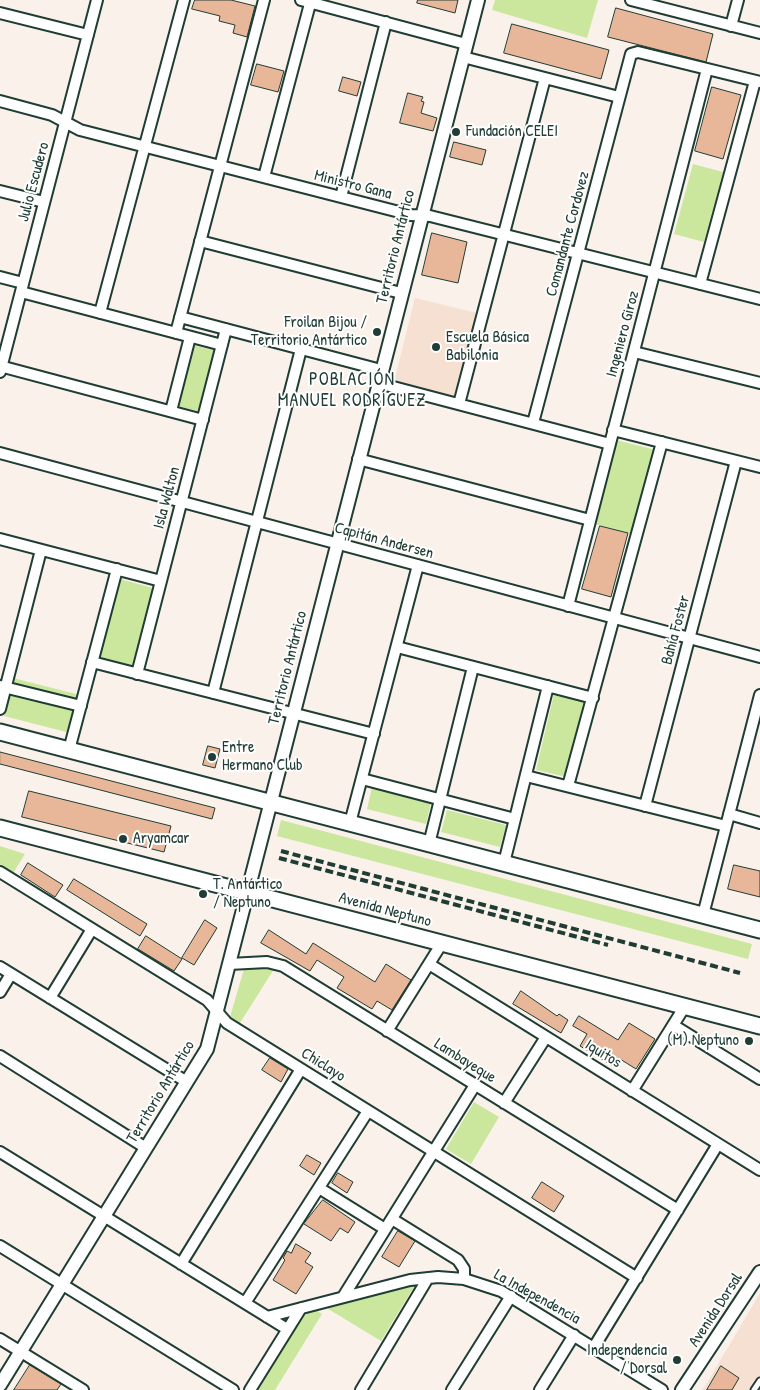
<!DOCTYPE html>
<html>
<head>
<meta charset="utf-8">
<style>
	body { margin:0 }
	canvas { display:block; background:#faf1eb }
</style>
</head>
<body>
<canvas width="760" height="1390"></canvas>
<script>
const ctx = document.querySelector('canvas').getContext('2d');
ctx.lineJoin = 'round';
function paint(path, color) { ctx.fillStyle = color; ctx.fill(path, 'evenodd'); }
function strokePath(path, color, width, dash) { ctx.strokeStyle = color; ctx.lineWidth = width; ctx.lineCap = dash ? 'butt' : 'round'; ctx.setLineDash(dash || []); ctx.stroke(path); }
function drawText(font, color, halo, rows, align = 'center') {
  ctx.font = font + ' "Patrick Hand",sans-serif'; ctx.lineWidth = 4; ctx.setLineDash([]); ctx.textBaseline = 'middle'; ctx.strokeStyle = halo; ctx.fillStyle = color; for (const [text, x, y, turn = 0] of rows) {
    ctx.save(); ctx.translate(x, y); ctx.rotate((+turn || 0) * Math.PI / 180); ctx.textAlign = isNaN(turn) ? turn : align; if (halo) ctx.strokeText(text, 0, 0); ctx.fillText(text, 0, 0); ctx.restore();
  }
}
const built = new Path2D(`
	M415,298L477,313L456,397L394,382Z
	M760,1293V1390H702L707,1383Z`);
const green = new Path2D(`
	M495,0H598L587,38L492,10Z
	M693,164L723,172L704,242L674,234Z
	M193,345L216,351L201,412L178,406Z
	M616,440L656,450L632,534L594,524Z
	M120,579L153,588L133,669L99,658Z
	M13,678L80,695L70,733L4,716Z
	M554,694L585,702L567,777L536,770Z
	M372,787L431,802L426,824L367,809Z
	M447,810L506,825L500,847L441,832Z
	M281,820L752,944L748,959L277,836Z
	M0,846L25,854L12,875L0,867Z
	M271,968L274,969L240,1023L230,1017L244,969Z
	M474,1102L499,1117L471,1164L446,1149Z
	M415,1285L381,1341L325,1307Z
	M316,1310L322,1314L275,1390H253L301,1314Z`);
const building = new Path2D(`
	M195,0H231L255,6L247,37L233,33L235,25L219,21L220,16L192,9Z
	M418,0H458L455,13L417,3Z
	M616,8L713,34L706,62L608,37Z
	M512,24L609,50L601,79L504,53Z
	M257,64L284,71L278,92L251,85Z
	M343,77L361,82L357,96L339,91Z
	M712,87L741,95L723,159L695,151Z
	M408,93L423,97L421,101L424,102L421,113L437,118L433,131L400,123Z
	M454,142L486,150L482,165L450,157Z
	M432,233L467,242L458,283L422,275Z
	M600,526L628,533L611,597L582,589Z
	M208,746L220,749L215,768L203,765Z
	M0,752L215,808L212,819L0,764Z
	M29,791L171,826L164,852L22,817Z
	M28,863L63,885L55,897L21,875Z
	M734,865L760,871V897L728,889Z
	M74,879L147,924L140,936L67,890Z
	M205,920L217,928L194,965L182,958Z
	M269,930L306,954L313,943L375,982L386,964L411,980L392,1010L377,1001L372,1009L337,988L344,977L317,960L310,971L261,943Z
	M146,936L182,959L174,971L138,949Z
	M521,991L557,1016L559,1014L568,1020L561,1033L513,1004Z
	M579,1016L618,1040L629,1023L655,1039L636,1069L620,1059L615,1067L580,1046L587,1034L573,1026Z
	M270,1058L288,1069L281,1082L262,1070Z
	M307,1155L321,1163L314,1175L300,1166Z
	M338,1173L353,1182L347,1193L332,1183Z
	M542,1182L564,1196L554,1212L532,1198Z
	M323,1200L355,1222L348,1233L340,1228L331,1241L304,1224Z
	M398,1231L415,1241L399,1267L382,1257Z
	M296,1244L311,1253L305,1262L313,1267L296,1294L273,1280L285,1260L283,1258L287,1251L291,1253Z
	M30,1365L61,1384L57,1390H14Z
	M721,1366L739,1378L732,1390H707Z`);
const service = new Path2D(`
	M754,1390L760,1381`);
const minor = new Path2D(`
	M301,0L466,44
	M631,0L760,33
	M0,13L88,35
	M731,26L738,0
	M463,57L619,97
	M0,101L52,115L80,130L411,215L430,216L760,299
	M264,177L311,0
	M0,191L44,202
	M341,197L386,22
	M200,241L401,293
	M0,277L23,283
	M700,284L755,81
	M21,292L222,345
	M100,313L184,0
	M180,317L381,370
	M176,333L264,0
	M634,352L760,383
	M0,366L203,420
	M0,372L97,0
	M378,383L610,444
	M459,404L545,78
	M171,411L190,337
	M533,423L631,54L638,52L760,82
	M613,430L760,467
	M0,453L760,657
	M358,459L590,520
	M0,539L161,581
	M568,606L707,69
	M397,647L593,698
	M92,662L374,734
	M137,674L226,329
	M0,686L81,706
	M213,693L301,349
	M0,709L41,550
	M69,750L117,569
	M526,776L726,826
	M362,779L515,819
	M568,786L662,442
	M645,806L736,461
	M729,814L760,823
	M350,823L418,565
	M429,844L473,667
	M504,863L548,686
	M0,872L207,1000L227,1023L637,1278
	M703,915L760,695
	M229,964L267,962L283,966L678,1210
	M429,964L760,1170
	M0,967L187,1082
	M0,992L11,974
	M50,998L92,929
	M673,1025L760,1079
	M387,1031L442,943
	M0,1056L146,1148
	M632,1091L685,1006
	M504,1103L546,1037
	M0,1152L287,1329
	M319,1188L385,1229
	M392,1219L458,1260L464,1269V1279
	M0,1246L233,1390
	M181,1264L301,1069
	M343,1297L475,1085
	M245,1303L368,1111
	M267,1317L410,1280L438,1277L464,1279L501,1291L662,1390
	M0,1339L83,1390
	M594,1347L718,1144
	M250,1390L301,1308
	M361,1390L428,1278
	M452,1390L511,1296
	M540,1390L574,1335`);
const tertiary = new Path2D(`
	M0,1385L207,1049L478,0
	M682,1390L760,1272`);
const secondary = new Path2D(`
	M0,732L760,930
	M0,828L760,1026`);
const rail = new Path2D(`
	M281,851L740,973
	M279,858L608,945`);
const markers = [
	[456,132,5,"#1f3d34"],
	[377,332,5,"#1f3d34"],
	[436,347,5,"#1f3d34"],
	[212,757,5,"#1f3d34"],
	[123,839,5,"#1f3d34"],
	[203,894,5,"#1f3d34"],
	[749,1041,5,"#1f3d34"],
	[677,1360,5,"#1f3d34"]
];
const poiNames = [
	["Fundación CELEI",466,132],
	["Froilan Bijou /",367,323,"right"],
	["Territorio Antártico",367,341,"right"],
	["Escuela Básica",446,338],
	["Babilonia",446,356],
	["Entre",222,748],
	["Hermano Club",222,766],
	["Aryamcar",133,839],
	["T. Antártico",213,885],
	["/ Neptuno",213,903],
	["(M) Neptuno",739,1041,"right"],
	["Independencia",667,1351,"right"],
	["/ Dorsal",667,1369,"right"]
];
const streetNames = [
	["Julio Escudero",34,182,-75],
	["Ministro Gana",353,185,14],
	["Comandante Cordovez",568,234,-75],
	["Territorio Antártico",396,247,-76],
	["Ingeniero Giroz",623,334,-75],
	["Isla Walton",167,498,-75],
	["Capitán Andersen",384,541,15],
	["Bahía Foster",676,630,-75],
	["Territorio Antártico",288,668,-76],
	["Avenida Neptuno",385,910,15],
	["Iquitos",603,1054,32],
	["Lambayeque",465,1061,32],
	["Chiclayo",323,1065,32],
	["Territorio Antártico",161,1092,-59],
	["La Independencia",537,1297,29],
	["Avenida Dorsal",716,1310,-57]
];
const neighbourhoodNames = [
	["POBLACIÓN",352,380],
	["MANUEL RODRÍGUEZ",352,401]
];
paint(built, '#f5e0d2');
paint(green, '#cbe79e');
paint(building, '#e8b799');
strokePath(building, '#1f3d34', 1);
strokePath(service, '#1f3d34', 9);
strokePath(minor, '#1f3d34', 14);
strokePath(tertiary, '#1f3d34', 16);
strokePath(secondary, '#1f3d34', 19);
strokePath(service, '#fff', 5);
strokePath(minor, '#fff', 10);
strokePath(tertiary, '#fff', 12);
strokePath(secondary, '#fff', 15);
strokePath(rail, '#1f3d34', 4, [8, 4]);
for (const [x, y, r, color] of markers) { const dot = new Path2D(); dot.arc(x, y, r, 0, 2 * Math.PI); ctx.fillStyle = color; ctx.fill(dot); strokePath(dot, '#fff', 2); }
drawText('16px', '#1f3d34', '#fff', poiNames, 'left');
drawText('16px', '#1f3d34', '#fff', streetNames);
ctx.letterSpacing = '1px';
drawText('18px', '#1f3d34', '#fff', neighbourhoodNames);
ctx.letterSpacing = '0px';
</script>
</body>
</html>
